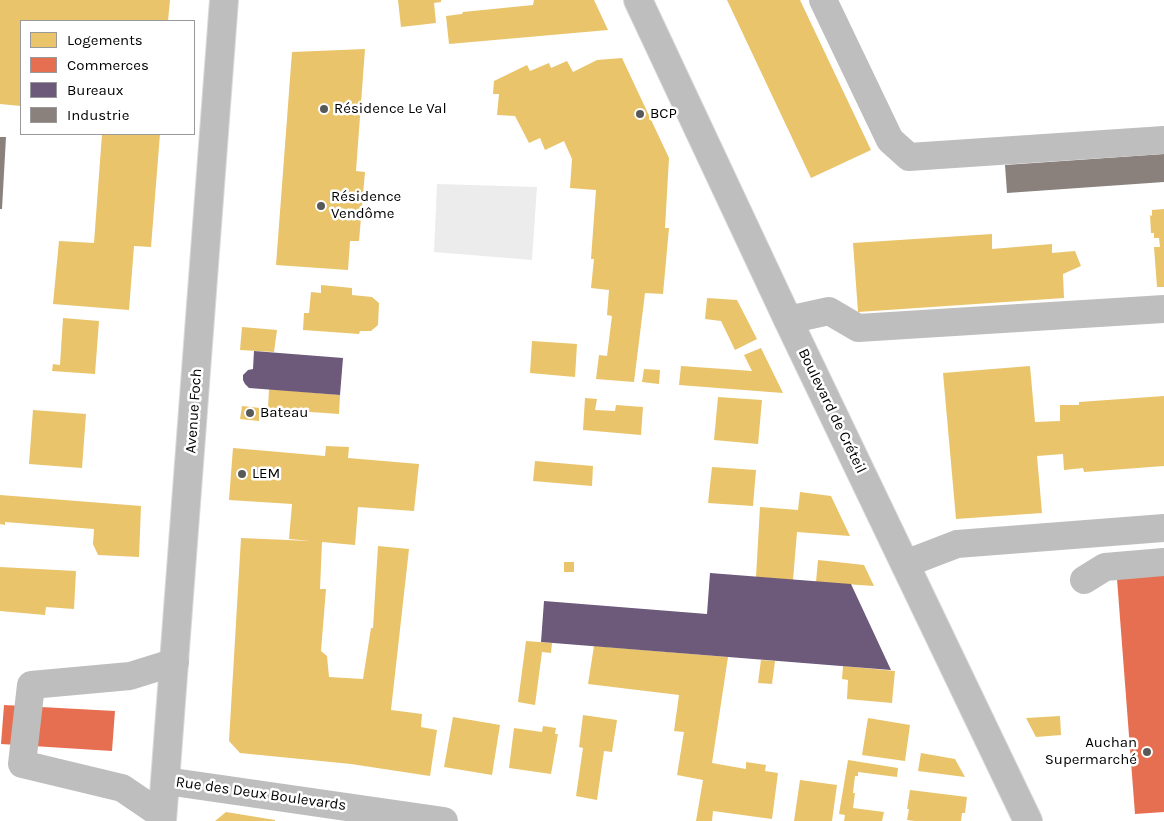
<!DOCTYPE html>
<html>
<head>
<meta charset="utf-8">
<style>
	body { margin:0 }
	#map { position:relative; width:1164px; height:821px; overflow:hidden; background:#fff; font-family:Karla,sans-serif }
	canvas { display:block }
	.legend { position:absolute; left:20px; top:20px; width:175px; height:115px; box-sizing:border-box; background:#fff; border:1px solid #999; margin:0; padding:6px 9px; list-style:none; font-size:15px; color:#000 }
	.legend li { display:flex; align-items:center; gap:10px; height:25px }
	.legend b { width:25px; border:1px solid #999 }
</style>
</head>
<body>
<div id="map">
<canvas width="1164" height="821"></canvas>
<ul class="legend">
<li><b style="height:14px;background:#e9c46a"></b>Logements</li>
<li><b style="height:14px;background:#e76f51"></b>Commerces</li>
<li><b style="height:14px;background:#6d597a"></b>Bureaux</li>
<li><b style="height:14px;background:#8a817c"></b>Industrie</li>
</ul>
</div>
<script>
const ctx = document.querySelector('canvas').getContext('2d');
ctx.lineJoin = 'round';
function paint(path, color) { ctx.fillStyle = color; ctx.fill(path, 'evenodd'); }
function strokePath(path, color, width, dash) { ctx.strokeStyle = color; ctx.lineWidth = width; ctx.lineCap = dash ? 'butt' : 'round'; ctx.setLineDash(dash || []); ctx.stroke(path); }
function drawText(font, color, halo, rows, align = 'center') {
  ctx.font = font + ' Karla,sans-serif'; ctx.lineWidth = 5; ctx.setLineDash([]); ctx.textBaseline = 'middle'; ctx.strokeStyle = halo; ctx.fillStyle = color; for (const [text, x, y, turn = 0] of rows) {
    ctx.save(); ctx.translate(x, y); ctx.rotate((+turn || 0) * Math.PI / 180); ctx.textAlign = isNaN(turn) ? turn : align; if (halo) ctx.strokeText(text, 0, 0); ctx.fillText(text, 0, 0); ctx.restore();
  }
}
const green = new Path2D(`
	M437,184L537,187L532,260L434,252Z`);
const homes = new Path2D(`
	M0,0H170L168,21H21V106L0,104Z
	M398,0H441V2L434,3L436,23L401,27Z
	M534,0H594L608,30L449,44L446,16L462,14L463,12L533,5Z
	M727,0H800L871,150L811,178Z
	M365,49L356,171L365,172L359,241H350L348,270L276,265L292,52Z
	M622,58L669,158L665,228H669L663,294L645,293L634,382L596,379L599,355L607,356L612,316L607,315L609,290L591,288L594,259H591L596,190L570,188L572,159L564,141L545,150L540,138L529,143L515,116L497,115L499,94H493L494,81L527,65L530,71L549,63L551,68L567,61L573,72L597,60Z
	M102,134H160L151,247L134,246L129,310L53,304L59,241L94,243Z
	M1164,209V287H1157L1154,247H1160L1159,238H1154V233H1151L1150,215L1152,216V210Z
	M992,234V249L1052,244V253L1075,251L1081,266L1063,274L1064,298L858,312L853,243Z
	M321,285L352,288V295L372,297L379,303L378,325L371,331H360L359,334L303,330L304,313H309L311,292L321,293Z
	M707,298L737,300L757,339L735,350L721,321L705,319Z
	M63,318L99,321L95,374L52,371L53,364L60,365Z
	M242,327L277,330L274,352L240,350Z
	M532,341L577,344L575,377L530,373Z
	M761,348L783,393L679,385L681,366L752,371L744,355Z
	M1030,366L1035,422L1060,421V405H1079V402L1164,396V466L1084,472L1083,468L1064,470L1063,454L1037,456L1042,513L956,519L943,373Z
	M644,369L660,370L659,384L642,382Z
	M269,389L340,395L339,414L268,409Z
	M718,397L762,400L758,444L714,440Z
	M585,398L597,399L595,410L615,411L616,405L643,407L641,435L583,430Z
	M242,406L260,408L259,421L240,419Z
	M33,410L86,414L82,468L29,464Z
	M326,446L349,447L348,458L419,464L414,511L358,507L355,545L322,542L320,589H326L321,651L327,656L329,677L363,679L371,628H373L378,546L409,549L391,710L422,714L421,727L437,730L430,776L351,764L240,753L229,741L241,538L311,541L289,539L292,504L229,500L233,448L325,456Z
	M535,461L593,466L592,486L533,481Z
	M712,467L756,470L753,506L708,503Z
	M800,492L831,496L850,536L797,532L793,580L756,577L760,507L798,510Z
	M0,495L141,506L139,557L98,555L93,544L94,529L5,522V525L0,524Z
	M818,560L864,565L874,586L816,582Z
	M564,562H574V572H564Z
	M0,567L76,571L74,609L46,607L45,615L0,611Z
	M526,641L552,643L551,653L542,652L535,705L518,702Z
	M594,646L728,657L712,763L746,769V762L766,765L765,771L778,773L772,819L713,811L712,821H696L703,780L677,775L684,732L674,731L679,695L588,684Z
	M761,660L775,661L772,684L758,683Z
	M843,666L895,671L892,703L847,699L848,680L842,679Z
	M583,715L617,720L612,752L604,751L597,800L576,796L583,748L579,747Z
	M1060,716L1061,735L1036,737L1026,718Z
	M453,717L500,725L492,775L444,767Z
	M868,718L910,725L905,761L862,755Z
	M543,726L556,728L555,734H558L551,774L509,768L514,728L542,732Z
	M921,753L955,759L965,777L918,771Z
	M848,760L898,768L897,777L858,772V776H855L853,793H855L853,808L884,812L882,821H844L845,815L839,814Z
	M800,780L837,785L832,821H794Z
	M910,790L967,797L965,813H962L961,821H915L907,820L909,809H907Z
	M226,812L275,820V821H215Z`);
const shops = new Path2D(`
	M1164,575V812L1135,814L1117,579Z
	M4,705L115,711L112,751L1,744Z`);
const offices = new Path2D(`
	M254,351L343,358L340,395L249,388L245,384L243,380V375L248,370L253,369Z
	M710,573L851,584L891,670L541,642L544,601L707,614Z`);
const industry = new Path2D(`
	M0,137H6L2,209H0Z
	M1164,154V182L1007,193L1005,165Z`);
const minor = new Path2D(`
	M823,0L890,140L909,157L1164,140
	M788,320L829,311L858,328L1164,309
	M905,564L957,544L1164,528
	M1084,580L1105,567L1164,562
	M166,781L444,821
	M162,815L122,788L22,764L31,685L130,676L175,662`);
const major = new Path2D(`
	M638,0L788,320L1028,821
	M162,821L224,0`);
const markers = [
	[324,109,5,"#595959"],
	[640,114,5,"#595959"],
	[321,206,5,"#595959"],
	[250,413,5,"#595959"],
	[242,474,5,"#595959"],
	[1147,752,5,"#595959"]
];
const poiNames = [
	["Résidence Le Val",334,109],
	["BCP",650,114],
	["Résidence",331,197],
	["Vendôme",331,214],
	["Bateau",260,413],
	["LEM",252,474],
	["Auchan",1137,743,"right"],
	["Supermarché",1137,760,"right"]
];
const streetNames = [
	["Avenue Foch",194,411,-86],
	["Boulevard de Créteil",832,411,64],
	["Rue des Deux Boulevards",261,794,8]
];
paint(green, '#ececec');
paint(homes, '#e9c46a');
paint(shops, '#e76f51');
paint(offices, '#6d597a');
paint(industry, '#8a817c');
strokePath(major, '#dbdbdb', 30);
strokePath(minor, '#bebebe', 28);
strokePath(major, '#bebebe', 28);
for (const [x, y, r, color] of markers) { const dot = new Path2D(); dot.arc(x, y, r, 0, 2 * Math.PI); ctx.fillStyle = color; ctx.fill(dot); strokePath(dot, '#fff', 2); }
drawText('15px', '#000', '#fff', poiNames, 'left');
drawText('15px', '#000', '#fff', streetNames);
</script>
</body>
</html>
